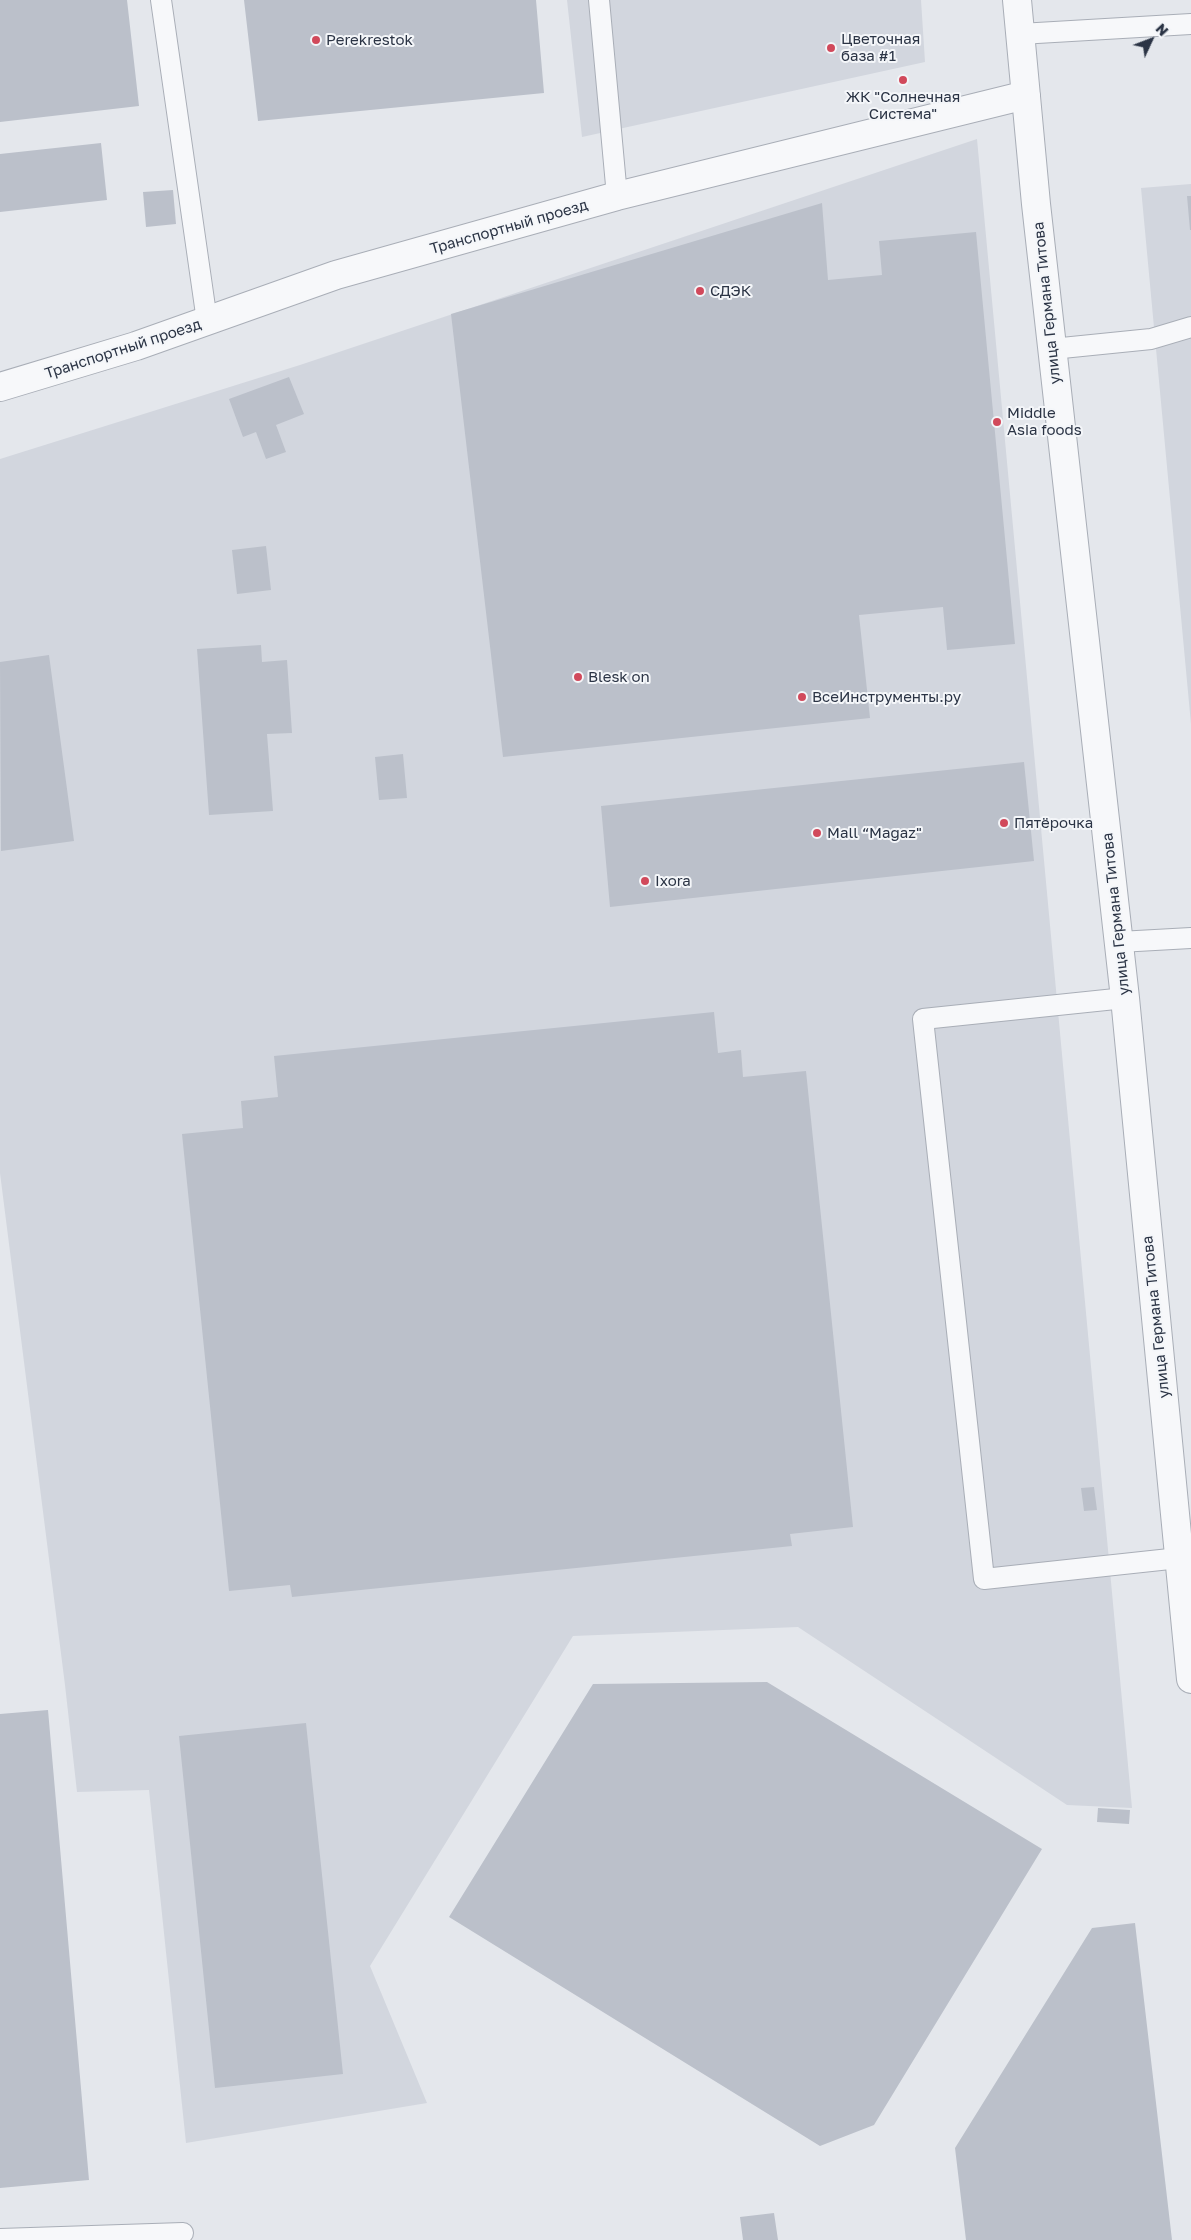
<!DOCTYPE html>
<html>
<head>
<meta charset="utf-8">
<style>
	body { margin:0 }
	#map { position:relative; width:1191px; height:2240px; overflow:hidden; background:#e4e7ec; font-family:"Golos Text",sans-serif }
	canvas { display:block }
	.north { position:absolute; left:1126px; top:15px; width:50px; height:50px; -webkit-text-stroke:4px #f4f6f9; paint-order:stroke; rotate:47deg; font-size:14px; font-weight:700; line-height:20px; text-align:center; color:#2b3445 }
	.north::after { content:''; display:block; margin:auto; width:18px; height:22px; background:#2b3445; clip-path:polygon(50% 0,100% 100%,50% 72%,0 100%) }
</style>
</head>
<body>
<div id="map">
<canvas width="1191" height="2240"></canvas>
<div class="north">N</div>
</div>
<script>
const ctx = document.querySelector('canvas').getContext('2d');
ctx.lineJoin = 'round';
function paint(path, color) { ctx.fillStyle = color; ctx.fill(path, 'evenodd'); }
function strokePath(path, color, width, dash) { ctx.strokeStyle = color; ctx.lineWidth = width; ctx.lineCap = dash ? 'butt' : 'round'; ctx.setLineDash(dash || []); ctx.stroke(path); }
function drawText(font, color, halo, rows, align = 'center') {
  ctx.font = font + ' "Golos Text",sans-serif'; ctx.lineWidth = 4; ctx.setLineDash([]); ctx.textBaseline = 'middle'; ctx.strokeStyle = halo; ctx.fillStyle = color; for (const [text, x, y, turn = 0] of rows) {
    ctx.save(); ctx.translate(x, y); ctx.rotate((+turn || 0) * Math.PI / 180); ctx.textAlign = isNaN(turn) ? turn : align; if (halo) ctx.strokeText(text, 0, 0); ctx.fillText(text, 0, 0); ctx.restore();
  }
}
const built = new Path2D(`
	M567,0H921L925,62L582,137Z
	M977,139L1132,1808L1067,1805L798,1627L573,1636L370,1966L427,2103L186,2143L149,1790L77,1792L65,1685L0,1173V459L300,365Z
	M1191,184V724L1141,188Z`);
const building = new Path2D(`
	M0,0H127L139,106L0,122Z
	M244,0H536L544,93L258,121Z
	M101,143L107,200L0,212V154Z
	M173,190L176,224L146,227L143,192Z
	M1187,196H1191V230H1190Z
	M822,203L828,280L882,275L879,241L976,232L1015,644L947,650L943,607L859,615L870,718L503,757L451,314Z
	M289,377L304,414L276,425L286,452L266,459L256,432L243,437L229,399Z
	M266,546L271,590L237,594L232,550Z
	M261,645L262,662L287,660L292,733L267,734L273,811L209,815L197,649Z
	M49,655L74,841L1,851L0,662Z
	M403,754L407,798L379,800L375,757Z
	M1024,762L1034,861L610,907L601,806Z
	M714,1012L718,1053L741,1050L743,1077L806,1071L853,1527L790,1534L792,1546L292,1597L290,1585L229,1591L182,1134L243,1128L241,1101L278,1097L274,1056Z
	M1094,1487L1097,1510L1084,1511L1081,1488Z
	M767,1682L1042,1849L874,2125L820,2146L449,1917L593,1684Z
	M48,1710L89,2180L0,2188V1714Z
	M306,1723L343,2074L215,2088L179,1736Z
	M1098,1808L1130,1810L1129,1824L1097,1822Z
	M1135,1923L1172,2240H966L955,2148L1092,1928Z
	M774,2213L778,2240H743L740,2217Z`);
const lane = new Path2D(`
	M161,0L207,321
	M599,0L617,196
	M1020,34L1191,24
	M1052,349L1151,339L1191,327
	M1119,942L1191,938
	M1125,998L923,1019L984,1579L1179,1558
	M0,2239L183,2233`);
const street = new Path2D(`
	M1017,0L1036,204L1125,998L1191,1679
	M0,387L136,346L336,275L617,196L1026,95`);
const markers = [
	[316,40,5,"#d1495b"],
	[831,48,5,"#d1495b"],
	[903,80,5,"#d1495b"],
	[700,291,5,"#d1495b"],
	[997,422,5,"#d1495b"],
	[578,677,5,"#d1495b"],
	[802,697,5,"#d1495b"],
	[1004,823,5,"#d1495b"],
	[817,833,5,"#d1495b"],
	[645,881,5,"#d1495b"]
];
const poiNames = [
	["Цветочная",841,39],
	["база #1",841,56],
	["Perekrestok",326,40],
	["ЖК \"Солнечная",903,97,"center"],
	["Система\"",903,114,"center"],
	["СДЭК",710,291],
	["Middle",1007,413],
	["Asia foods",1007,430],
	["Blesk on",588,677],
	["ВсеИнструменты.ру",812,697],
	["Пятёрочка",1014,823],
	["Mall “Magaz\"",827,833],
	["Ixora",655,881]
];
const streetNames = [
	["Транспортный проезд",509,227,-16],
	["улица Германа Титова",1047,303,-96],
	["Транспортный проезд",123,349,-18],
	["улица Германа Титова",1116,914,-96],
	["улица Германа Титова",1156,1317,-96]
];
paint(built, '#d2d6de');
paint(building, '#bbc0ca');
strokePath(lane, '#a9aeb7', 22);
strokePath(street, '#a9aeb7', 30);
strokePath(lane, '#f7f8fa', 20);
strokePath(street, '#f7f8fa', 28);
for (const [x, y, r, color] of markers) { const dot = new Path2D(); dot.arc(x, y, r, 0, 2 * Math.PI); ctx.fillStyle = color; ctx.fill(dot); strokePath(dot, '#f4f6f9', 2); }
drawText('15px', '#2b3445', '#f4f6f9', poiNames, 'left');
drawText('15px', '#2b3445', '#f4f6f9', streetNames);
</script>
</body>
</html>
